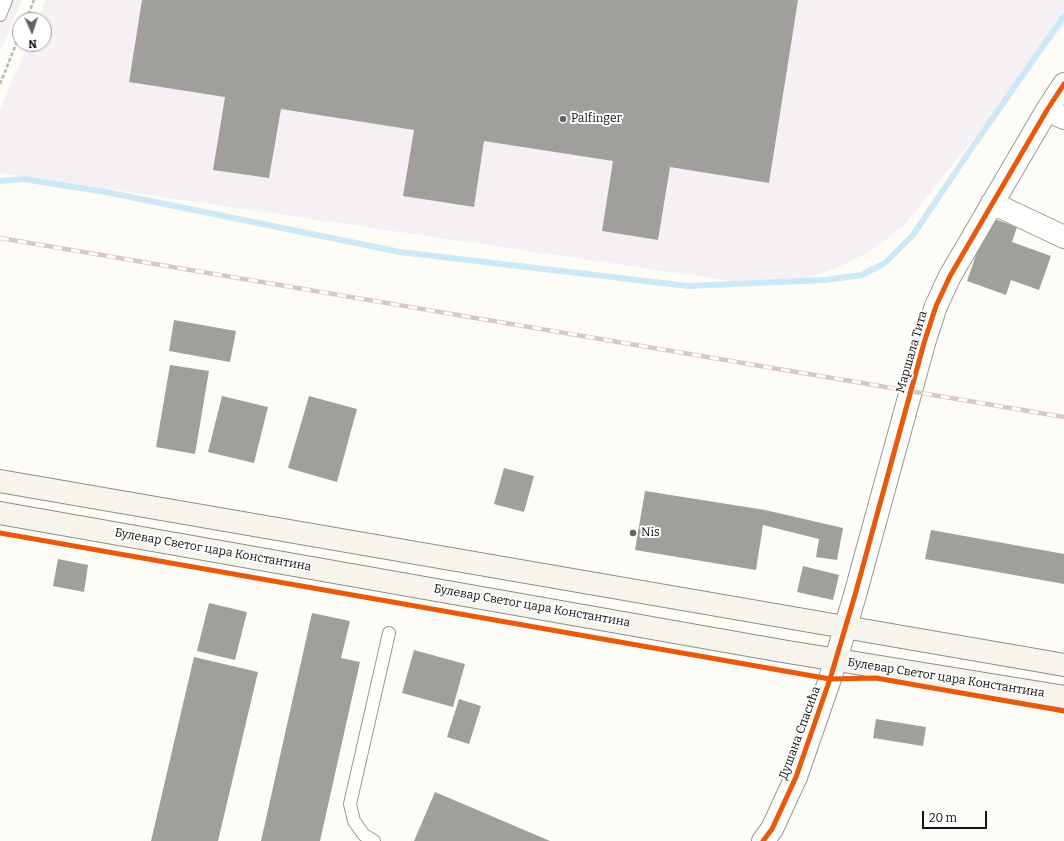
<!DOCTYPE html>
<html>
<head>
<meta charset="utf-8">
<style>
	body { margin:0 }
	#map { position:relative; width:1064px; height:841px; overflow:hidden; background:#fdfcf7; font-family:Bitter,serif }
	canvas { display:block }
	.north { position:absolute; left:12px; top:12px; width:40px; height:40px; box-sizing:border-box; background:#fff; border:1px solid #a0a0a0; border-radius:50%; rotate:177deg; font-size:11px; font-weight:700; line-height:16px; text-align:center; color:#111 }
	.north::after { content:''; display:block; margin:auto; width:14px; height:18px; background:#646362; clip-path:polygon(50% 0,100% 100%,50% 72%,0 100%) }
	.scale { position:absolute; left:922px; top:811px; width:65px; height:18px; box-sizing:border-box; border:2px solid #111; border-top:0; padding-left:5px; font-size:12px; line-height:14px; white-space:nowrap; color:#111; -webkit-text-stroke:3px #fff; paint-order:stroke }
</style>
</head>
<body>
<div id="map">
<canvas width="1064" height="841"></canvas>
<div class="north">N</div>
<div class="scale">20 m</div>
</div>
<script>
const ctx = document.querySelector('canvas').getContext('2d');
ctx.lineJoin = 'round';
function paint(path, color) { ctx.fillStyle = color; ctx.fill(path, 'evenodd'); }
function strokePath(path, color, width, dash) { ctx.strokeStyle = color; ctx.lineWidth = width; ctx.lineCap = dash ? 'butt' : 'round'; ctx.setLineDash(dash || []); ctx.stroke(path); }
function drawText(font, color, halo, rows, align = 'center') {
  ctx.font = font + ' Bitter,serif'; ctx.lineWidth = 4; ctx.setLineDash([]); ctx.textBaseline = 'middle'; ctx.strokeStyle = halo; ctx.fillStyle = color; for (const [text, x, y, turn = 0] of rows) {
    ctx.save(); ctx.translate(x, y); ctx.rotate((+turn || 0) * Math.PI / 180); ctx.textAlign = isNaN(turn) ? turn : align; if (halo) ctx.strokeText(text, 0, 0); ctx.fillText(text, 0, 0); ctx.restore();
  }
}
const industrial = new Path2D(`
	M0,0H22L0,52Z
	M46,0H1064V25L907,222L889,237L870,251L850,262L829,271L805,278L781,282H756L732,281L0,173V110L28,44H44V20H37Z`);
const stream = new Path2D(`
	M0,181L23,179L106,192L400,252L688,286L825,280L862,275L885,263L913,235L969,152L1064,16`);
const building = new Path2D(`
	M142,0H798L769,183L670,167L658,240L602,231L613,161L484,141L474,207L403,196L414,130L281,109L269,178L213,170L225,97L129,82Z
	M989,217L1017,227L1012,242L1051,256L1039,290L1011,280L1006,295L967,281Z
	M174,320L236,331L230,362L169,351Z
	M170,365L209,371L195,454L156,447Z
	M222,396L268,407L254,463L208,452Z
	M309,396L357,409L337,482L288,468Z
	M504,468L534,476L524,512L494,504Z
	M645,491L765,510L843,528L837,560L816,557L819,539L763,525L756,570L635,550Z
	M931,530L1064,554V584L925,559Z
	M58,559L88,565L84,592L53,586Z
	M803,566L839,575L833,600L797,592Z
	M209,603L247,612L235,660L197,651Z
	M312,613L350,621L341,658L360,662L320,841H261Z
	M414,650L465,664L453,707L402,693Z
	M194,657L258,672L218,841H151Z
	M459,699L481,706L469,744L447,737Z
	M876,719L926,727L923,746L873,738Z
	M435,792L550,841H414Z`);
const path = new Path2D(`
	M26,20L34,0
	M0,84L20,34`);
const service = new Path2D(`
	M0,15L6,0
	M374,841L364,835L354,821L350,804L389,633`);
const minor = new Path2D(`
	M1047,110L1064,118
	M992,203L1064,237
	M763,841L772,829L796,777L830,679L855,595L924,343L936,306L950,276L1047,110L1064,84`);
const secondary = new Path2D(`
	M0,481L1064,665
	M0,513L782,651L1064,697`);
const rail = new Path2D(`
	M0,238L1064,417`);
const cycleway = new Path2D(`
	M0,533L830,679L876,678L1064,711
	M763,841L772,829L796,777L830,679L855,595L924,343L936,306L950,276L1047,110L1064,84`);
const markers = [
	[563,119,4,"#646362"],
	[633,533,4,"#646362"]
];
const poiNames = [
	["Palfinger",571,119],
	["Nis",641,533]
];
const streetNames = [
	["Маршала Тита",912,352,-74],
	["Булевар Светог цара Константина",213,550,10],
	["Булевар Светог цара Константина",532,606,10],
	["Булевар Светог цара Константина",946,678,9],
	["Душана Спасића",800,733,-70]
];
paint(industrial, '#f5f0f3');
strokePath(stream, '#cde8f7', 6);
paint(building, '#a19f9c');
strokePath(service, '#979795', 14);
strokePath(minor, '#979795', 24);
strokePath(secondary, '#8e8d8b', 24);
strokePath(path, '#b9b9b8', 2.5, [4, 2]);
strokePath(service, '#fffffe', 12);
strokePath(minor, '#fffffe', 22);
strokePath(secondary, '#f6f4eb', 22);
strokePath(rail, '#d9c6c7', 4.5);
strokePath(rail, '#fff', 3, [9]);
strokePath(cycleway, '#e8590c', 5);
for (const [x, y, r, color] of markers) { const dot = new Path2D(); dot.arc(x, y, r, 0, 2 * Math.PI); ctx.fillStyle = color; ctx.fill(dot); strokePath(dot, '#fff', 1.5); }
drawText('12px', '#111', '#fff', poiNames, 'left');
drawText('12px', '#111', '#fff', streetNames);
</script>
</body>
</html>
